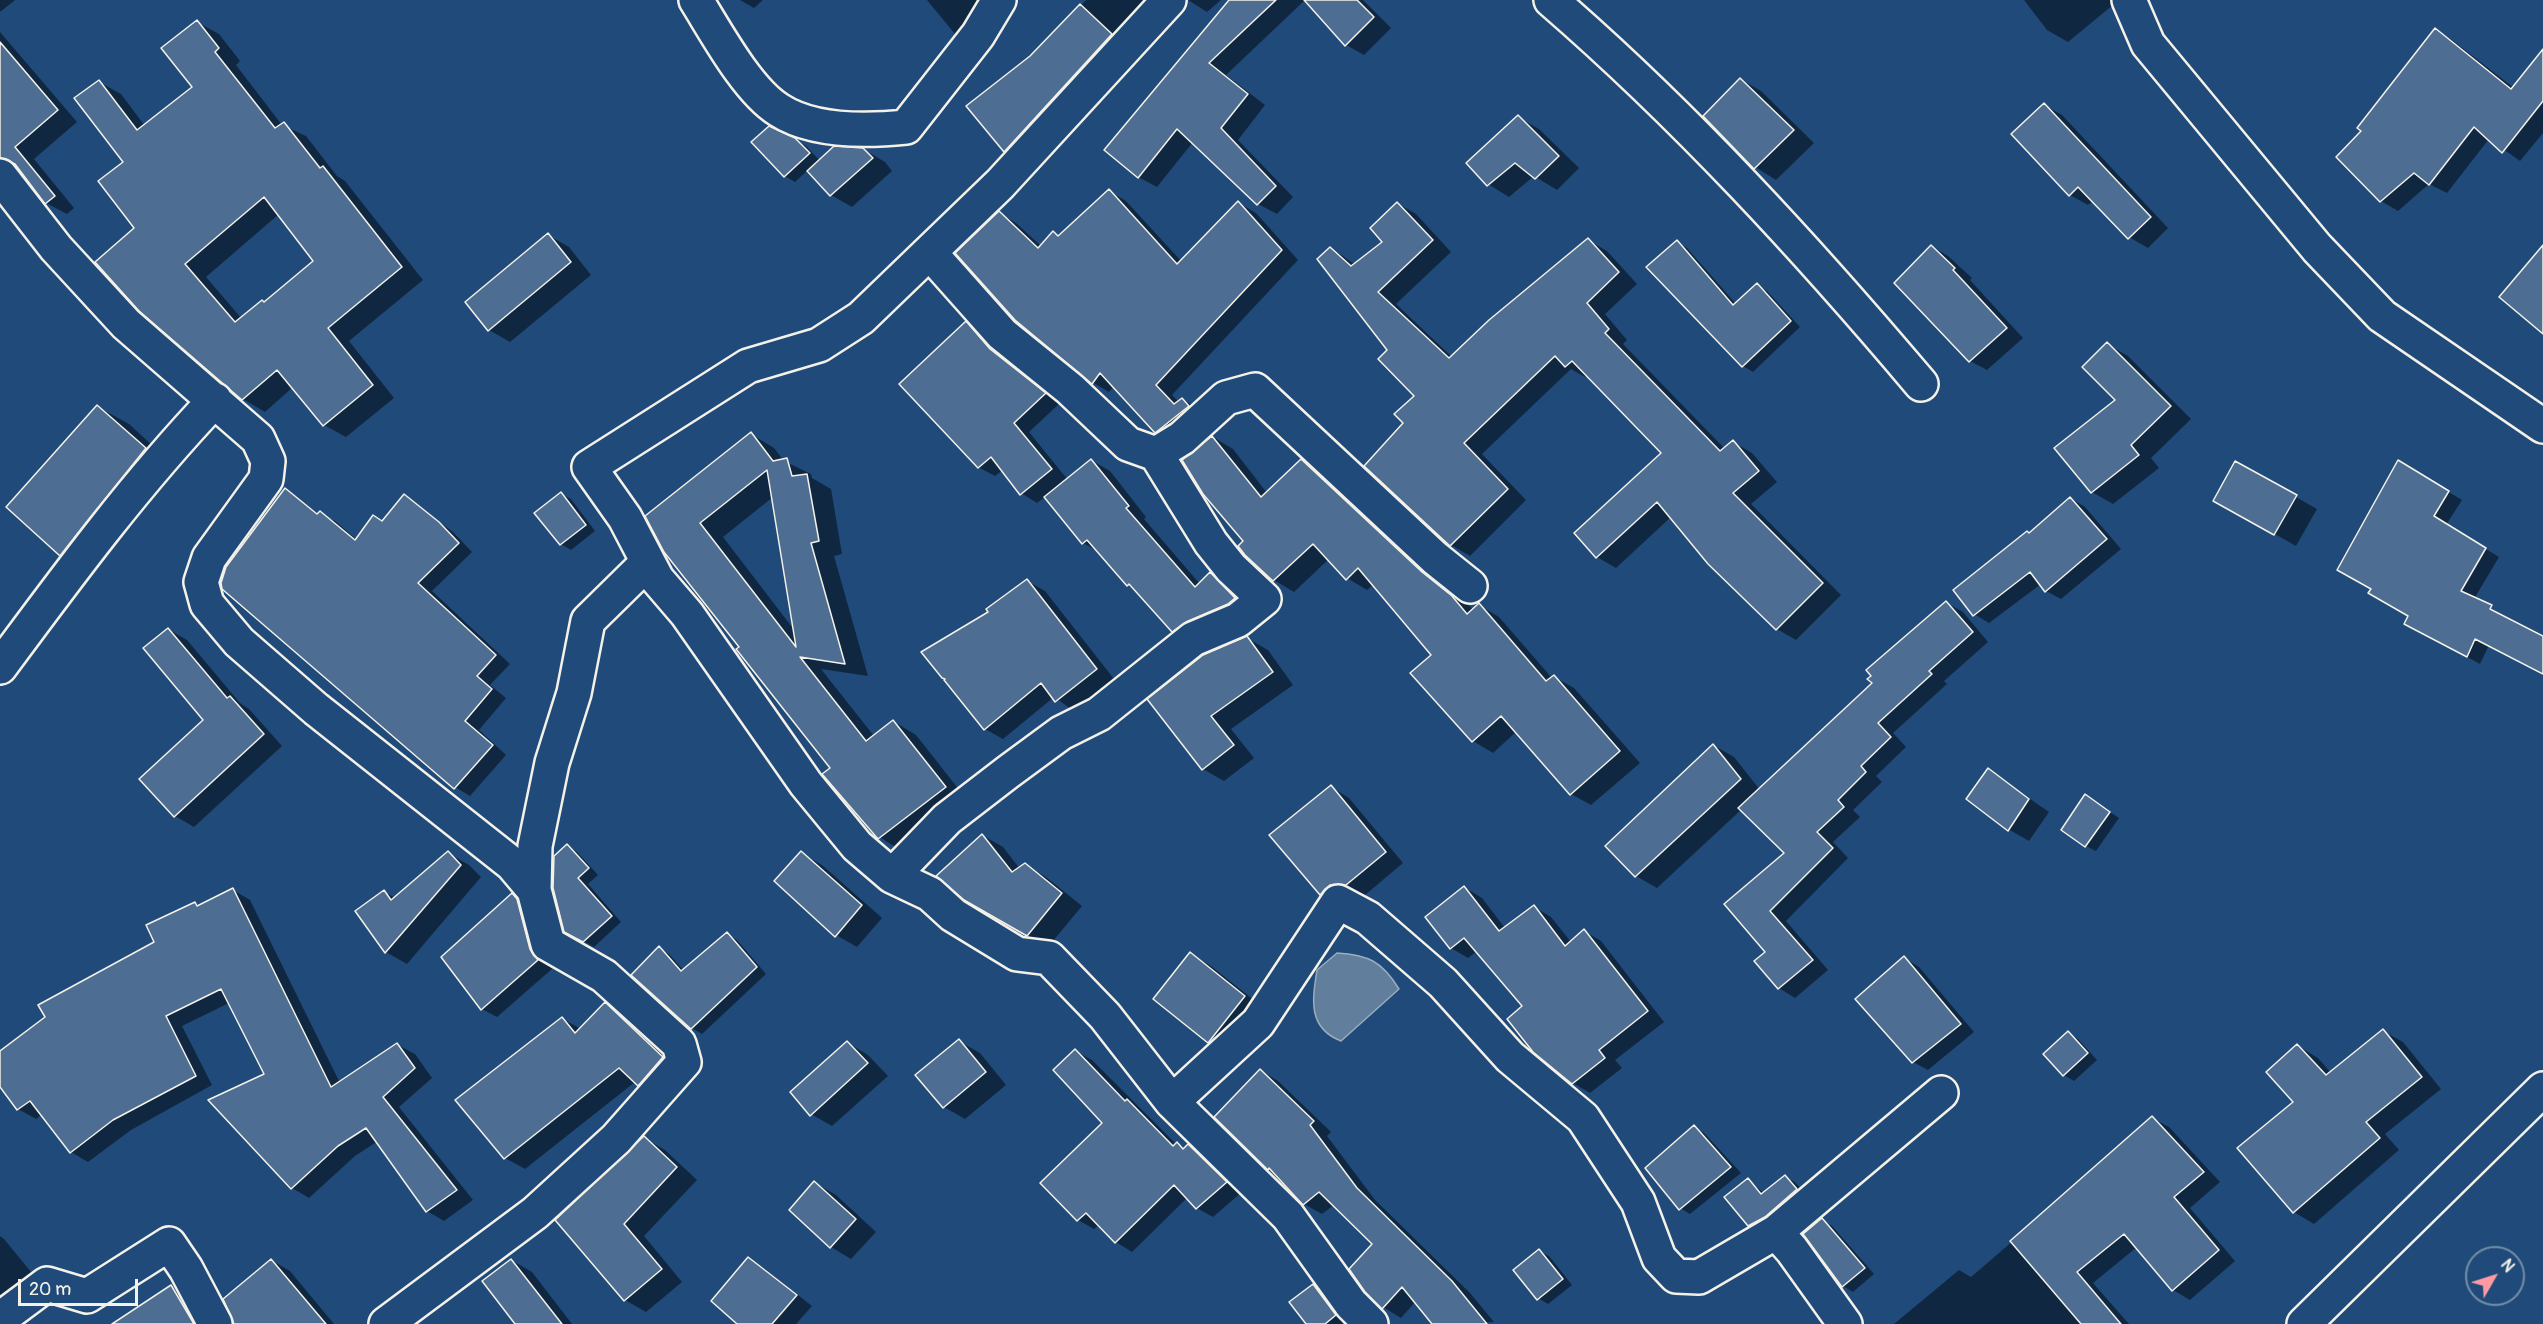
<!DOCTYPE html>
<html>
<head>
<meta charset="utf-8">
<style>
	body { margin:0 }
	#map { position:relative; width:2543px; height:1324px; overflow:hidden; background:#1f4a7a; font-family:Pangolin,sans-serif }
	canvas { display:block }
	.north { position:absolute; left:2465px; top:1246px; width:60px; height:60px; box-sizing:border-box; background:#1f4a7a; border:2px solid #748da6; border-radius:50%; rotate:51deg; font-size:16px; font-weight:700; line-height:24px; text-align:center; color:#f4f1e8 }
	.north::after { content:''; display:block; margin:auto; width:21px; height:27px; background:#ff9aa2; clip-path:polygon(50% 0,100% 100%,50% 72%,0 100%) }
	.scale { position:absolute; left:18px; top:1279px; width:120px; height:27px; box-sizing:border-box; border:3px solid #f4f1e8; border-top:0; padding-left:8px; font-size:18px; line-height:21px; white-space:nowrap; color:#f4f1e8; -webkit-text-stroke:4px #1f4a7a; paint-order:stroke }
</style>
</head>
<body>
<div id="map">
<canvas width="2543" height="1324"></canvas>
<div class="north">N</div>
<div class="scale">20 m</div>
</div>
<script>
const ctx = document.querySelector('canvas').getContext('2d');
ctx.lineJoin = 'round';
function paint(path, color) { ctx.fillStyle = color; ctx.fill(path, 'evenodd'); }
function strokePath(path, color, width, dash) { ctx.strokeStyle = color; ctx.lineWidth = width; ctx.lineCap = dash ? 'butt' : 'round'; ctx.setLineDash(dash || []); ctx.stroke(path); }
const water = new Path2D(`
	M1337,953C1368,955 1382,961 1399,989L1341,1041C1308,1028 1312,1001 1317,970Z`);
const shadow = new Path2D(`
	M0,0H15L0,12Z
	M740,0H763L754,8Z
	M927,0H992L973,44L955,34Z
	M1086,0H1171L1023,161L1005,151L1031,57Z
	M1188,0H1221L1207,12Z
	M1231,0H1305L1226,75L1265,105L1238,140L1293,197L1277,214L1258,204L1193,142L1157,187L1138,177Z
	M1306,0H1363L1391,28L1364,55L1346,45Z
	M2024,0H2119L2068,42L2047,30Z
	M197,22L219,34L240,61L236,65L282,125L306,136L337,176L345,181L423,280L349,341L394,398L346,437L324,425L293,387L265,412L243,399L140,309L136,229L125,162L99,82L121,94L145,126L194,88ZM279,214L316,261L265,304L242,319L206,277Z
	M2435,30L2452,40L2514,88L2543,51V133L2520,161L2489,139L2447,193L2429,184L2398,211L2381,201L2363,131Z
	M0,32L77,122L34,159L74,208L67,214L46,203L19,168L7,175L0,170Z
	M1740,79L1761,91L1814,143L1776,180L1755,167Z
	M2044,105L2062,115L2168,228L2148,248L2129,237L2093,201L2088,205L2070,195Z
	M1518,117L1539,129L1579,168L1557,190L1534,176L1509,197L1488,184Z
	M795,139L806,146L820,161L863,149L885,162L892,171L852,207L831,195L808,170L795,182L785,176Z
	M1109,191L1126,201L1182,262L1239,203L1256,213L1298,260L1172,395L1179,402L1182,399L1199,409L1173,441L1156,431L1114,386L1109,392L1092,382L999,213L1016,223L1041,246L1053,233L1059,237Z
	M1397,203L1416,214L1451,252L1396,304L1452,357L1588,240L1607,251L1637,284L1605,314L1627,340L1623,344L1725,449L1733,442L1752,453L1777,482L1751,504L1841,595L1796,640L1777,629L1671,517L1616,568L1597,557L1663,454L1587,375L1585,377L1571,369L1482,454L1526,500L1470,556L1451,545L1405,423L1416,396L1331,248L1356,265L1385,242Z
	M548,235L569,247L591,275L510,342L489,330Z
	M1677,242L1687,248L1736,304L1757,285L1767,291L1800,327L1753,372L1743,366L1649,267Z
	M1931,246L1948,256L1972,278L1970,280L2023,338L1987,370L1970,361Z
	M966,323L982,332L1006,360L1060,403L1029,432L1068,480L1091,460L1110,471L1146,517L1144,519L1200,584L1211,574L1229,585L1253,609L1192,641L1173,631L1099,552L1083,543L1046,496L1037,503L1021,493L1003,470L995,476L978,467Z
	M2107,344L2128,356L2191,419L2151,458L2159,468L2113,504L2092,492L2056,448L2117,400Z
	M98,407L129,424L176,467L91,572L61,555Z
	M751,434L774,448L784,461L811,474L812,478L831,489L842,554L834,556L868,676L821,669L874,736L893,721L916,735L968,801L903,852L872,832L824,775L832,769L742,647L665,551ZM773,497L795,631L723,537Z
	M1213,437L1233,449L1267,493L1302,461L1322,472L1443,585L1473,609L1479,605L1499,617L1552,678L1554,677L1574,688L1640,763L1591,805L1571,794L1516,732L1493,753L1473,741L1433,655L1374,584L1367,590L1347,578L1329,559L1294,592L1274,580L1245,541Z
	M2399,462L2462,500L2446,525L2499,557L2474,599L2543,638V673L2489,645L2480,664L2419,631L2410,616L2372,588Z
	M2236,463L2317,509L2296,546L2215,500Z
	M285,490L319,514L335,521L357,540L383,522L404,496L453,532L472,552L432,591L510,664L490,685L506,698L479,730L506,755L470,796L455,787Z
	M561,494L571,499L595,531L571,550L561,544Z
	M2070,498L2085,507L2121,549L2061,599L2046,591L2041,584L1989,623L1974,614L2030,534Z
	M1027,581L1045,591L1114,679L1074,711L1054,697L1003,739L985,729L990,613Z
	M1947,603L1963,612L1988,642L1944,681L1947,684L1893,733L1906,747L1876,776L1882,782L1853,810L1860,817L1833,842L1848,858L1786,921L1828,970L1795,998L1779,988L1767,953L1726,905L1786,853L1742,809L1657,888L1636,876L1713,745L1734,757L1760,790L1874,683Z
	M168,629L187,640L240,703L249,709L282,746L194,827L175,816L205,720Z
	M1247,638L1268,650L1293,685L1231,729L1254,758L1224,781L1203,769L1150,700Z
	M1988,770L2049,812L2029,841L2008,829Z
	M1331,787L1349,798L1403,863L1365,895H1348L1339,904L1321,894Z
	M2086,796L2119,818L2096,851L2086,846Z
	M982,835L1003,847L1020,869L1025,865L1046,877L1082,906L1048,947L965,899Z
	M567,846L577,852L598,875L588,884L621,922L594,947L565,931Z
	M448,853L469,865L481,877L407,964L386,952L357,911L384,892L396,898Z
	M801,853L822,865L882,918L857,947L836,935Z
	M1464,887L1482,898L1505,928L1534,907L1551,917L1571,942L1584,931L1601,941L1664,1022L1615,1060L1622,1068L1590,1093L1573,1083L1524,1007L1477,951L1468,958L1451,948Z
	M233,890L250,900L340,1083L398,1045L415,1054L432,1078L399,1107L473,1200L444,1221L427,1211L378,1141L355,1156L309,1198L292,1188L266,1075L229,1003L182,1026L212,1085L131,1130L88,1162L71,1152L42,1114L36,1119L18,1109L0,1085V1053L156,943L195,903L200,906Z
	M512,895L527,903L544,959L552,969L497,1017L482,1009L443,957Z
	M727,934L737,940L766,974L702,1034L692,1028L659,948L669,954L684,971Z
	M1190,954L1211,966L1265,1009L1230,1054L1209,1041Z
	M1904,958L1919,967L1974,1032L1928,1070L1913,1062Z
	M605,1004L625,1016L682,1069L658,1096L635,1082L525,1169L505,1158L563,1019L581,1029Z
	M2383,1031L2403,1042L2441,1089L2385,1134L2399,1150L2314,1224L2294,1212L2239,1149L2296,1102L2298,1046L2318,1058L2331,1073Z
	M2068,1033L2078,1039L2097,1060L2074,1081L2064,1075Z
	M959,1041L980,1053L1006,1085L965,1119L944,1107Z
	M848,1043L868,1055L888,1076L832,1126L811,1114Z
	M1075,1051L1092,1060L1176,1144L1185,1149L1188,1146L1204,1155L1242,1192L1213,1217L1197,1208L1188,1197L1132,1252L1116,1242L1099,1225L1094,1229L1078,1220L1104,1123Z
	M1260,1070L1278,1081L1331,1132L1327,1136L1375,1200L1470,1293L1494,1322L1434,1324L1416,1301L1401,1318L1383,1307L1374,1244L1334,1205L1322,1214L1304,1204L1269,1168Z
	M2152,1118L2169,1127L2220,1182L2190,1208L2235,1261L2190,1300L2173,1290L2137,1247L2093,1283L2129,1324H1894L1959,1270L1971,1277L2097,1169Z
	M1694,1127L1704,1133L1741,1173L1690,1214L1680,1208Z
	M644,1138L665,1150L697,1180L644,1236L682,1282L646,1312L625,1300L557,1220Z
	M1785,1177L1795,1182L1807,1196L1760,1231L1749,1225L1748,1180L1764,1193Z
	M815,1183L836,1195L876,1232L851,1259L831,1247Z
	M1822,1220L1832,1226L1874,1274L1853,1292L1843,1286Z
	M0,1236L4,1239L45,1289L0,1301Z
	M1539,1251L1549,1256L1572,1285L1548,1304L1538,1298Z
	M749,1259L765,1269L812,1306L796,1324H739Z
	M271,1260L290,1271L334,1324H235Z
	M511,1260L532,1272L572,1324H517Z
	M1313,1285L1324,1291L1345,1321L1342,1324H1308Z
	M171,1287L190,1298L206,1324H118Z`);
const building = new Path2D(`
	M1229,0H1276L1209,63L1248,94L1221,128L1276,186L1257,205L1177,129L1138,178L1104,150Z
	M1304,0H1357L1374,17L1345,46Z
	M1080,4L1112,34L1004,152L966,106L1030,56Z
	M197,20L219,48L215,52L275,128L284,122L320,168L323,166L402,267L328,328L373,385L323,426L277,370L242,400L139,311L95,262L134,228L98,181L123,162L74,98L99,80L137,130L192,87L161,48ZM264,197L313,261L264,302L262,300L235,322L185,264Z
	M2435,28L2511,89L2543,49V101L2502,153L2474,127L2429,185L2414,173L2380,202L2336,157L2361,131L2357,128Z
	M0,42L58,110L15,147L55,196L45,204L15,164L0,158Z
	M1740,78L1794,130L1754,169L1703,116Z
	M2044,103L2151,217L2128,239L2078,187L2069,196L2011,134Z
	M1518,115L1559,156L1535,179L1515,163L1487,186L1466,163Z
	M769,126L795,138L810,153L784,177L751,142Z
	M834,146L863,148L873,158L830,196L807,171Z
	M1109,189L1177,264L1238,201L1282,250L1156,385L1174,404L1182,398L1189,406L1155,433L1100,373L1092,384L1015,320L955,253L999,211L1038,248L1053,231L1058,236Z
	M1397,202L1433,240L1378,292L1449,358L1489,320L1588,238L1619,272L1587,303L1609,329L1605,333L1720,451L1733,440L1759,471L1733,493L1823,583L1776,630L1708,564L1657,502L1596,558L1574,533L1661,453L1572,361L1565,367L1555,356L1464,443L1508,489L1450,546L1364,466L1403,423L1394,414L1414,396L1378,359L1387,350L1317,259L1330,247L1351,266L1382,242L1370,228Z
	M548,233L571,262L488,331L465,302Z
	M1677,240L1733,305L1757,283L1791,321L1742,367L1646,267Z
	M1931,245L1955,268L1953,270L2007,328L1969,362L1894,283Z
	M2543,245V334L2499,297Z
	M966,321L990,349L1046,393L1014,423L1052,469L1020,495L991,457L978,468L899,384Z
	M2107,342L2171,406L2131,445L2139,455L2091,493L2054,448L2115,400L2082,367Z
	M97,405L146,448L60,556L6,507Z
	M751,432L773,461L787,458L792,476L807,474L819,541L811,543L845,664L800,657L866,741L893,720L946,787L878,839L822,774L830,768L736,649L739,647L664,552L645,516ZM767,470L770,488L796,647L700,523Z
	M1212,436L1261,497L1301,459L1422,572L1452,596L1467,614L1479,603L1546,681L1554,675L1620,751L1570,795L1501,716L1472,742L1410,673L1431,655L1358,568L1346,580L1313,544L1273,581L1245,555L1238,546L1243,541L1203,494L1182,460Z
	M1091,459L1129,506L1126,508L1195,587L1210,572L1235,598L1228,604L1186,622L1172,632L1129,584L1127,586L1087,540L1082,544L1044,497Z
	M2398,460L2449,491L2434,516L2486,548L2461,591L2492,605L2490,609L2543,636V674L2475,639L2467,657L2404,624L2408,616L2368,593L2371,589L2337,570Z
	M2235,461L2297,495L2274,535L2213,501Z
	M285,488L317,514L320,511L355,540L373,515L382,521L404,494L439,522L459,543L418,583L496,655L477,676L492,689L465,721L493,745L454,789L222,589L221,583L226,567Z
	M561,492L586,525L560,545L534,513Z
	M2070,497L2107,539L2045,592L2030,572L1973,616L1953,590L2027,531L2029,533Z
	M1027,579L1097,669L1055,702L1041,683L984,730L944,680L945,679L942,678L921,652L988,612L986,609Z
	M1946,601L1973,632L1929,671L1932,674L1878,723L1891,737L1861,766L1866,772L1838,800L1844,807L1817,832L1833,848L1770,911L1813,960L1778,989L1754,961L1765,952L1724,904L1784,853L1738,808L1872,683L1867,679L1871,676L1866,670Z
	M168,628L227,698L230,696L264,734L174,817L139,779L203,720L143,648Z
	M1247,636L1273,672L1211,716L1234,745L1202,770L1147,699L1203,655Z
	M1713,744L1741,779L1635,877L1605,846Z
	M1988,768L2029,799L2008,831L1966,799Z
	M1331,785L1386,852L1346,885H1330L1320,895L1269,835Z
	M2085,794L2110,812L2085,847L2061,830Z
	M982,834L1012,872L1025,863L1062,893L1027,936L964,900L936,876Z
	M567,844L589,868L578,878L612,916L583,942L564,932L553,888L554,856Z
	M448,851L461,865L385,953L355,911L384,890L391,900Z
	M801,851L862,905L835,937L774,881Z
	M1464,886L1499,931L1534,905L1565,946L1584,929L1648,1011L1599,1050L1605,1058L1572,1084L1533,1052L1507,1019L1522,1006L1464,938L1450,949L1425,917Z
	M233,888L331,1087L397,1043L415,1068L383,1097L457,1190L426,1212L366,1128L338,1146L291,1189L208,1100L264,1074L221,989L166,1016L196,1076L113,1120L70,1153L30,1101L17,1110L0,1087V1051L45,1017L38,1005L154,942L146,925L195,902L197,906Z
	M512,893L517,899L530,949L538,960L481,1010L441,957Z
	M727,932L757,967L691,1029L631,975L659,946L681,971Z
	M1190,952L1245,996L1208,1043L1153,999Z
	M1904,956L1961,1024L1912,1063L1855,999Z
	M605,1002L663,1057L638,1086L619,1068L504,1159L455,1100L562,1017L575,1033Z
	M2383,1029L2422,1077L2366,1122L2380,1138L2293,1213L2237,1148L2293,1102L2266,1072L2297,1044L2326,1075Z
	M2068,1031L2088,1053L2063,1076L2043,1054Z
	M959,1039L986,1072L943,1108L915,1075Z
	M847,1041L868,1063L810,1116L790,1092Z
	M1075,1049L1125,1101L1127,1099L1173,1146L1177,1142L1183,1149L1188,1144L1227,1182L1196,1209L1174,1185L1115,1243L1086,1213L1077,1221L1040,1183L1102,1123L1053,1070Z
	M1260,1069L1314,1121L1310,1125L1357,1188L1452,1281L1487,1324H1432L1402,1287L1382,1309L1365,1292L1349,1269L1372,1244L1319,1192L1303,1205L1269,1168L1268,1170L1214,1117Z
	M2152,1116L2204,1172L2174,1197L2219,1250L2172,1291L2124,1234L2077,1272L2121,1324H2081L2010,1241Z
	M1694,1125L1731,1167L1679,1210L1645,1168Z
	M644,1136L677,1167L624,1224L662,1269L624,1301L555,1220Z
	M1785,1175L1797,1189L1765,1217L1748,1226L1724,1197L1748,1178L1761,1194Z
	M814,1181L856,1219L830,1248L789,1210Z
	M1822,1218L1865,1268L1842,1287L1803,1234Z
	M1539,1249L1563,1279L1537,1300L1513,1270Z
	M748,1257L797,1295L772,1324H737L711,1301Z
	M271,1259L326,1324H234L223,1299Z
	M511,1259L562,1324H515L482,1281Z
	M1313,1284L1336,1315L1325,1324H1306L1289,1302Z
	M171,1285L194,1324H112Z`);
const minor = new Path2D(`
	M696,0C716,32 747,90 779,110C813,132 867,131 906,127L978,35L999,0
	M1551,0C1685,116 1806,248 1921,384
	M2129,0L2148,44L2317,248L2382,316L2543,426
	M0,176L56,248L126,324L258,439L268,461L266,479L209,558L201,582L207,604L239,642L316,709L512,864L534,890L535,846L552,763L574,693L588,621L648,562L625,518L589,467L748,366L819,345L861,318L1000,184L1169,0
	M930,253L1002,334L1070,389L1128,444L1156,454L1182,438L1226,398L1255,390L1435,558L1470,586
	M648,562L657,579L687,614L806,784L857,846L892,876L930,894L953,915L1017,954L1049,958L1105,1016L1172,1102L1258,1023L1338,902L1368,918L1443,983L1510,1057L1583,1118L1638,1202L1659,1258L1676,1276L1699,1277L1776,1232L1792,1250L1845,1324
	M0,667C68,575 136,483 215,400
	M892,876L947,819L1008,772L1061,733L1099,714L1193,639L1238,620L1264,599L1231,568L1211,543L1156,454
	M1172,1102L1288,1216L1351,1304L1371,1324
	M1776,1232L1941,1093
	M0,1319L47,1284L87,1296L169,1244L186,1269L215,1324
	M386,1324L535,1213L616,1139L684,1062L679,1044L604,976L548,944L534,890
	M2304,1324L2543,1089`);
paint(water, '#627e9d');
strokePath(water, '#9cacbb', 1.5);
paint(shadow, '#0007');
paint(building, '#4d6e92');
strokePath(building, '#f4f1e8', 1.5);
strokePath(minor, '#f4f1e8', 38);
strokePath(minor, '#1f4a7a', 33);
</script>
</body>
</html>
